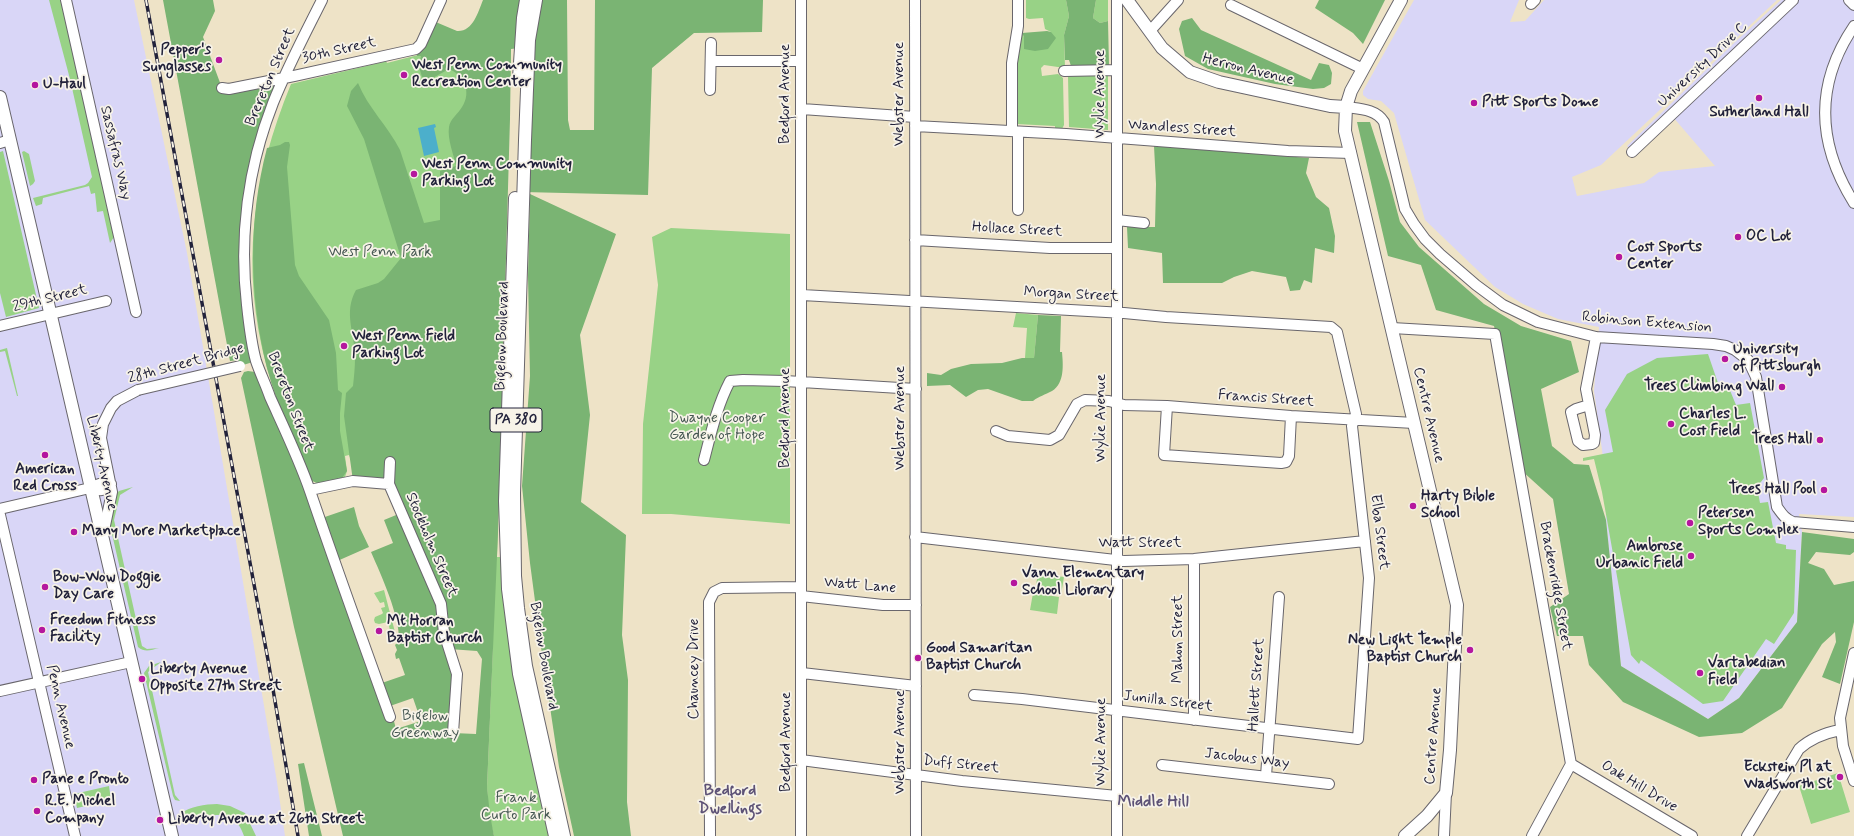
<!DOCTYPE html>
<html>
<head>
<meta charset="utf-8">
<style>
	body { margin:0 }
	canvas { display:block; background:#eee3c7 }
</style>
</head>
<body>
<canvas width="1854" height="836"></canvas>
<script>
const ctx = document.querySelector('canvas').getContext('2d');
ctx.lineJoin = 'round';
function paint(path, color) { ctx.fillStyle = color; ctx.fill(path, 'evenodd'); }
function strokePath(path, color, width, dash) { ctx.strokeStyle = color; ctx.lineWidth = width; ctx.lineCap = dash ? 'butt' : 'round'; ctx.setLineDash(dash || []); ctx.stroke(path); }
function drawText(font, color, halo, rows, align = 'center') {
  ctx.font = font + ' Mynerve,sans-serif'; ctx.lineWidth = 3.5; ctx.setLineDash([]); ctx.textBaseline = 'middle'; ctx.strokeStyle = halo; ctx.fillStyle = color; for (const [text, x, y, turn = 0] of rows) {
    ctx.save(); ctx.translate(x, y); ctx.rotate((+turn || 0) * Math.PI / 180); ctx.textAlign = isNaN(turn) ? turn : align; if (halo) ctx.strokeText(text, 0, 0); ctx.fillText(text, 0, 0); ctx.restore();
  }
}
const built = new Path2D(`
	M0,0H134L187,253L277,782L285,836H0Z
	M1414,0H1519L1510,22L1525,21L1544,0H1777L1601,165L1572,177L1577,196L1644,183L1659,172L1715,166L1673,117L1635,153L1627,146L1736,41L1781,0H1844L1854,9V517L1799,514L1802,532L1797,622L1739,698L1708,719L1621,666L1606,520L1605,472L1594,391L1599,327L1558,319L1523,304L1495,287L1425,220L1394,113L1381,101L1368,99L1363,95V91L1378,64Z`);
const green = new Path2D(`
	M49,0H61L114,237L110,243L103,211L97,212L95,193L91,194L89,186L43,198L42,204L36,206L33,198L85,185L88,183L92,177L70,79Z
	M1026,0H1066L1069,16L1064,35L1065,68L1044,65L1041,68L1042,76L1058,74L1063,78L1064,125L1062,129H1055V126L1016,124L1017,55L1022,33L1024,37V49L1051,32L1045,29L1043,18L1029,19L1026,18Z
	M1096,0H1108V21L1100,23L1093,18Z
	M511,49L497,557H502L550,836H494L492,828L444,836L488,801L487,787L493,646L389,484L351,460L349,455L345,456L347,471L345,477L317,483L312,481C297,444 278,407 267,368C240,268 252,179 291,84L383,62L386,61L387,63L422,54Z
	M1068,76H1108V130L1069,127Z
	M3,151L39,308L6,317L0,293V152Z
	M24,151L29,154L35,181L33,184L30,186L22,152Z
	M671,228L790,234V524L671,514H642L643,424L658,285L652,237Z
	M1016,313L1038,315L1034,358H1025L1027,328L1013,327Z
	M7,348L18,396H17L5,351L0,352V350Z
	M1708,354L1719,386L1727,383L1736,405L1750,403L1764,478L1757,487L1760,503L1768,502L1776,543L1786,545V549L1796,550L1794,613L1774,644L1766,639L1723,701L1703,704L1641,660L1639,664L1631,655L1602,492L1594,459L1583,461V458L1613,452L1605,410L1627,374L1657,358Z
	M133,487L120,495L114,520L142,646L147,649L159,648C151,650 145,653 138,647L109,521L117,493L119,491Z
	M1038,573L1064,577L1061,595L1035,591Z
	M384,590L395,632V637L392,639L388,622L379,624L375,623L374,620L375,617L382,614L383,613L381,608L385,607L384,602L380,603L374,593Z
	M1033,593L1059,597L1057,614L1030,610Z
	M161,662L148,672L175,795L180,801L175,800L173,796L144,673L149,666Z
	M1838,773L1850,812L1811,824L1799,786Z
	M109,786L111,800L77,808L74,794Z
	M217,804L230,806L245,813L256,836H244C234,805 209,817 186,818V820L179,817L181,813C190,807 205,804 217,804Z`);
const forest = new Path2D(`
	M163,0H213L215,11L203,37L222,88L285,78L268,119L245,229L256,361L240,366L238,360L230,361Z
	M483,0H526L520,48L511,49L510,119L498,533L487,787L490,815L494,836H343L294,627L241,378L244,372L248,371L255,372L319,519L354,507L359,526L369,547L335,562L379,684L405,675L399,658L396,659L395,654L397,650L395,645L399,641C400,616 381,575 371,552L393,543L384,520L401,513L389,484L353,481L344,416L346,393L353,386C354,377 355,367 355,358C355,333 343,313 356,290L378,283L384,279L401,258L364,139L347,106L351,91L358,83C368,108 388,126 400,150L424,223L440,220V171L456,166C454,155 447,139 449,127C450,119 458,114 462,107C472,92 464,75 449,69L431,79L422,77L419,67L421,56H417L416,49L431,20L457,31C473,32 478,12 483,0ZM449,649L477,651L482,659L476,734L453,733L457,674ZM413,698L421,721L396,729L390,706Z
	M536,0H567L568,120L570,130H594L595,0H763L762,32L694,33L652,68L648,195L523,192Z
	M1066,0H1096L1093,18L1100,23L1108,21L1109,66H1071L1069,60H1065L1064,35L1069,16Z
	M1319,0H1385L1363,44L1353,33L1315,8Z
	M1192,18L1201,30L1311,80L1319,63L1329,65L1332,73L1331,84L1324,88L1313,89L1275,84L1208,69L1185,56L1179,29L1182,21Z
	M1047,31L1051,32L1056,38L1048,49L1035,51L1024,49V37L1022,33Z
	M1357,122H1370L1389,181L1400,222L1419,247L1484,304L1521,326L1571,341L1579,372L1541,389L1552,446L1574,464L1589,465L1606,520L1621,666L1708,719L1739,698L1797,622L1802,532L1854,539V552L1850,555L1816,552L1808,563L1824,569L1834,585L1854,581V622L1840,684L1822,677L1836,642L1835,632L1822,644L1782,708L1742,733L1699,737L1623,702L1589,665L1583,636H1557L1550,607L1569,594L1553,499L1521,470L1512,408L1494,326L1436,310L1421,265L1388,256Z
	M285,142H289L290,145L287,167L295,265L299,276L329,320L336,353L338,390L342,393L340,413V431L347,471L342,478C332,481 317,488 310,478C294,443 277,405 267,368C249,295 248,220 267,148L280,145Z
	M1154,146L1309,158L1306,173L1316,197L1329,208L1335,236L1334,253L1315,248L1312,283L1304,280L1300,290L1290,291L1286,277L1252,271L1234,277L1222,283H1163L1162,253L1128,248L1127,227H1155L1156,184Z
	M530,194L616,234L580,335L590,415L581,502L626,535L622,635L628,680L627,802L631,836H574L559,767L542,654L530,563L522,486L530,376L528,276Z
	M1038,315L1061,316L1060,352H1062C1063,364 1065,383 1052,391C1045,395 1039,396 1033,401H1022L988,389L978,390L966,397L950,385L927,386V373L941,375L951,369L971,364L1002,363L1022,358H1034Z
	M304,763L322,836H309L298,764Z`);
const water = new Path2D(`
	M435,124L436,127L434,128L439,152L424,156L418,128Z`);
const minor = new Path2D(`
	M66,0L136,312
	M322,0C305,34 287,68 273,103C248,167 239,237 247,305C249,324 251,343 256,361C260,373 266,385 270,397C284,428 299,459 310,491C336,567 363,642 390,717
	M801,0V836
	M915,0L916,836
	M1117,0V836
	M1849,0L1854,5
	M1531,4L1535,0
	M1231,5L1363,69
	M1854,26C1814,85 1817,144 1854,203
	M1150,31L1178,0
	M711,61H801
	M1064,71L1116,70
	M222,88L229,89L294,76L416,49L421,44L441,0
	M710,90L711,43
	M1346,107C1360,109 1376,109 1384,122L1405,209L1414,224L1425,239L1440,254L1476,285L1503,305L1538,322L1596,337L1713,344L1726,346L1735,350L1748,360L1756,377L1777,507C1782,514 1785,519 1793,522L1854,527
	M802,109L915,117
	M915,126L1066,134L1288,151L1351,153
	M1012,131V63L1018,26V0
	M0,143L10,140
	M1632,152L1793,0
	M1018,210V132
	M1117,220L1144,223
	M915,240L1050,248H1117
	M802,295L1124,313L1166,317L1331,327L1337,332L1356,414L1352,426L1369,578L1358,739L1022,699L974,695
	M0,326L106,301
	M1392,328L1495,334L1571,764L1532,836
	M1589,405L1576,409L1571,412L1578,441L1583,445L1592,444L1594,443L1595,435L1586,389L1596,337
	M1167,406L1164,455L1281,463L1286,462L1289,456L1291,416
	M996,431L1008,436L1050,440L1059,435L1077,404L1085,400L1109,401L1124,405L1167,406L1291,416L1414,423
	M704,460C711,433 717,406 730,381L743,380L785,381L916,389
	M390,462L389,484L441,604L444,633L457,674L453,733
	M90,488C100,491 104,492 111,484
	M310,490L353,481L389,484
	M0,509L90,488C97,484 102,482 111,484
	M0,515L75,836
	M103,535L112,492L101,438L103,424L111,408L117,401L138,390
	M915,537L1124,561L1194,559L1365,541
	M1194,559V720
	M801,596L883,605H916
	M1854,653L1840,718L1843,746L1854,781
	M802,673L916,686
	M0,691L131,662
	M801,760L962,781L1117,796
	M1571,764L1692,836
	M1162,765L1329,784
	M1266,776L1279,597
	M710,836L709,602L714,592L722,588L801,587
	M1444,836L1446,793
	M1747,836L1799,749C1811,738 1825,733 1840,730`);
const major = new Path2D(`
	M536,0L529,40L525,140L514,493L515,576L518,608L526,666L564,836
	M1127,0L1162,48L1190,72L1219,82L1330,106L1346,107
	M1401,0L1351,91L1346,107L1345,131L1457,605L1450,750L1446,793L1427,816L1405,836
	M519,78L523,18L526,0
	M0,97L172,836
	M515,198L505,501L508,589L519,674L555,836`);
const rail = new Path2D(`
	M146,0L268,660L298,836`);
const minorBridge = new Path2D(`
	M138,390L240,366`);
const markers = [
	[219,60,4,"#b5179e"],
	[404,75,4,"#b5179e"],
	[35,85,4,"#b5179e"],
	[1759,98,4,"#b5179e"],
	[1474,103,4,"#b5179e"],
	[414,174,4,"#b5179e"],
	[1738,237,4,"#b5179e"],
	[1619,257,4,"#b5179e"],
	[344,346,4,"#b5179e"],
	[1725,359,4,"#b5179e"],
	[1782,387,4,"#b5179e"],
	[1671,424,4,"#b5179e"],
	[1820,440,4,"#b5179e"],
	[45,455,4,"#b5179e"],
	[1824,490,4,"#b5179e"],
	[1413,506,4,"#b5179e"],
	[1690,523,4,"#b5179e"],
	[74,532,4,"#b5179e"],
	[1691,556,4,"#b5179e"],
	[1014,583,4,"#b5179e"],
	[45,587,4,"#b5179e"],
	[42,630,4,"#b5179e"],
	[379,631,4,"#b5179e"],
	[1470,650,4,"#b5179e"],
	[918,658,4,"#b5179e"],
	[1700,673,4,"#b5179e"],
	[142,679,4,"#b5179e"],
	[1840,777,4,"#b5179e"],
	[34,780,4,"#b5179e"],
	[37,811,4,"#b5179e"],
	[160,820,4,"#b5179e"]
];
const shields = [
	[516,420,52]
];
const shieldNames = [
	["PA 380",516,420]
];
const poiNames = [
	["Pepper's",211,51,"right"],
	["Sunglasses",211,68,"right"],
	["West Penn Community",412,66],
	["Recreation Center",412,83],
	["U-Haul",43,85],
	["Pitt Sports Dome",1482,103],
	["Sutherland Hall",1759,113,"center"],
	["West Penn Community",422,165],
	["Parking Lot",422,182],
	["OC Lot",1746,237],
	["Cost Sports",1627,248],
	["Center",1627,265],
	["West Penn Field",352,337],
	["Parking Lot",352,354],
	["University",1733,350],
	["of Pittsburgh",1733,367],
	["Trees Climbing Wall",1774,387,"right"],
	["Charles L.",1679,415],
	["Cost Field",1679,432],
	["Trees Hall",1812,440,"right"],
	["American",45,470,"center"],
	["Red Cross",45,487,"center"],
	["Trees Hall Pool",1816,490,"right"],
	["Harty Bible",1421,497],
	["School",1421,514],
	["Petersen",1698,514],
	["Sports Complex",1698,531],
	["Many More Marketplace",82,532],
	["Ambrose",1683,547,"right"],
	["Urbanic Field",1683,564,"right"],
	["Vann Elementary",1022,574],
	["School Library",1022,591],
	["Bow-Wow Doggie",53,578],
	["Day Care",53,595],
	["Freedom Fitness",50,621],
	["Facility",50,638],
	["Mt Horran",387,622],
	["Baptist Church",387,639],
	["New Light Temple",1462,641,"right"],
	["Baptist Church",1462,658,"right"],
	["Good Samaritan",926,649],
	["Baptist Church",926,666],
	["Vartabedian",1708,664],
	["Field",1708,681],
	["Liberty Avenue",150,670],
	["Opposite 27th Street",150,687],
	["Eckstein Pl at",1832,768,"right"],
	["Wadsworth St",1832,785,"right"],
	["Pane e Pronto",42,780],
	["R.E. Michel",45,802],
	["Company",45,819],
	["Liberty Avenue at 26th Street",168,820]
];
const streetNames = [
	["30th Street",339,51,-13],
	["University Drive C",1703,65,-43],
	["Herron Avenue",1248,70,14],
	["Brereton Street",271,77,-67],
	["Bedford Avenue",786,94,-90],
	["Webster Avenue",900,94,-90],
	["Wylie Avenue",1101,94,-90],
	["Wandless Street",1182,129,4],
	["Sassafras Way",115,153,77],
	["Hollace Street",1017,230,3],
	["Morgan Street",1071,295,3],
	["29th Street",50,299,-14],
	["Robinson Extension",1647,323,5],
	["Bigelow Boulevard",503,336,-88],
	["28th Street Bridge",186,364,-15],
	["Francis Street",1266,399,4],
	["Brereton Street",290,402,69],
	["Centre Avenue",1428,415,77],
	["Bedford Avenue",786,418,-90],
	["Webster Avenue",901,418,-90],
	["Wylie Avenue",1102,418,-90],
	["Liberty Avenue",101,463,77],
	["Elba Street",1379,532,83],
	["Watt Street",1140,544],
	["Stockholm Street",431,545,67],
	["Watt Lane",860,586,5],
	["Brackenridge Street",1555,586,80],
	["Mahon Street",1179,639,-90],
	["Bigelow Boulevard",543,656,80],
	["Chauncey Drive",695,669,-90],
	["Hallett Street",1257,685,-86],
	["Junilla Street",1168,702,7],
	["Penn Avenue",60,707,77],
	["Centre Avenue",1434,736,-86],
	["Bedford Avenue",787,742,-90],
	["Webster Avenue",901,742,-90],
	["Wylie Avenue",1102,742,-90],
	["Jacobus Way",1247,759,7],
	["Duff Street",961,765,6],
	["Oak Hill Drive",1639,787,31]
];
const parkNames = [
	["West Penn Park",380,253],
	["Dwayne Cooper",717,419],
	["Garden of Hope",717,436],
	["Bigelow",425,717],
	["Greenway",425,734],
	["Frank",516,799],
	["Curto Park",516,816]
];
const neighbourhoodNames = [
	["Bedford",730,792],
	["Dwellings",730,810],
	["Middle Hill",1153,803]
];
paint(built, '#d9d6f7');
paint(green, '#98d286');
paint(forest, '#7ab473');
paint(water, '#4cafcb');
strokePath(minor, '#69666c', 12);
strokePath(major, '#69666c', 14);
strokePath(minor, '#fff', 10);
strokePath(major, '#fff', 12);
strokePath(rail, '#22223b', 3.5);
strokePath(rail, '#f7f3e8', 2, [6]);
strokePath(minorBridge, '#69666c', 12, []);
strokePath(minorBridge, '#fff', 10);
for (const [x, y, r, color] of markers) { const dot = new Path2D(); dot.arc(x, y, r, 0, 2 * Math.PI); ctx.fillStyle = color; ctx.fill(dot); strokePath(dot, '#f7f3e8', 1.5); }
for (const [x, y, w] of shields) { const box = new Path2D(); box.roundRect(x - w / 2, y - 12, w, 24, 3); ctx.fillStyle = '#f7f3e8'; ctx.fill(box); strokePath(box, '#22223b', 1); }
drawText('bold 14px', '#22223b', null, shieldNames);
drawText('bold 15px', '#22223b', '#f7f3e8', poiNames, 'left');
drawText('15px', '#22223b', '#f7f3e8', streetNames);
drawText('15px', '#455752', '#f7f3e8', parkNames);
drawText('bold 16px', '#5d5276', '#f7f3e8', neighbourhoodNames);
</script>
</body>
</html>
